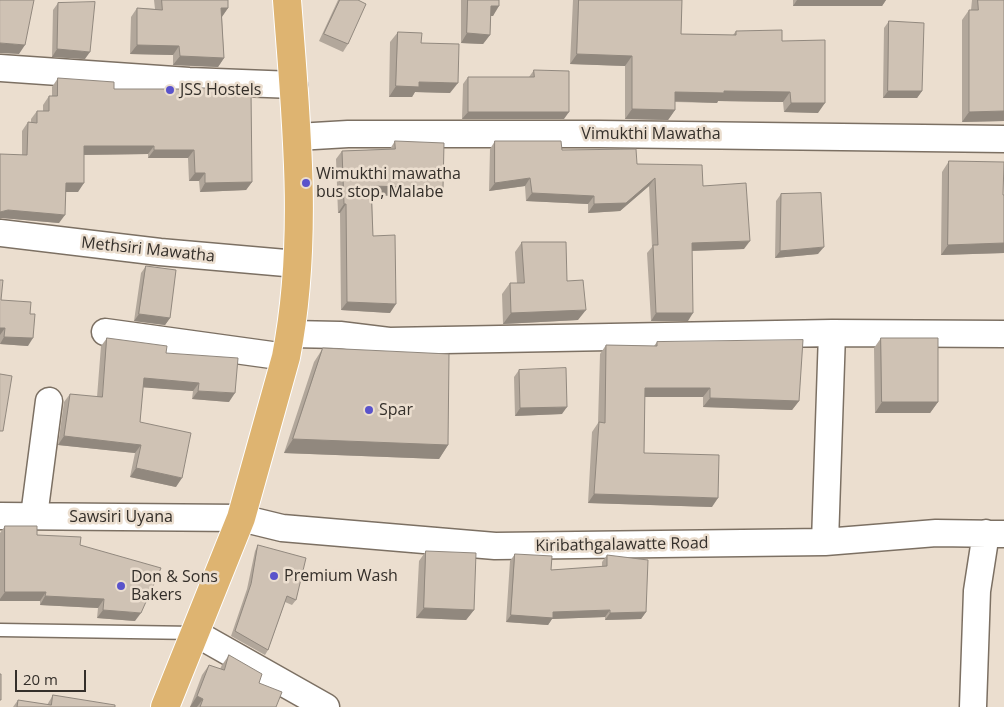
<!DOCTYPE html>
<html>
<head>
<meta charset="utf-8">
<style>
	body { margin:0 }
	#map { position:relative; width:1004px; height:707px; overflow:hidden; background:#ebdecf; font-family:"Open Sans",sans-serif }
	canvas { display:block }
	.scale { position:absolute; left:15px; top:670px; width:71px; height:22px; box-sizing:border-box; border:2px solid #342f2a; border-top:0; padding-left:6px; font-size:15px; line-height:18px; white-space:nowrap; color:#342f2a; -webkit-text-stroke:4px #ebdecf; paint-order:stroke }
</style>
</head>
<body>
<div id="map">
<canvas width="1004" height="707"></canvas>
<div class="scale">20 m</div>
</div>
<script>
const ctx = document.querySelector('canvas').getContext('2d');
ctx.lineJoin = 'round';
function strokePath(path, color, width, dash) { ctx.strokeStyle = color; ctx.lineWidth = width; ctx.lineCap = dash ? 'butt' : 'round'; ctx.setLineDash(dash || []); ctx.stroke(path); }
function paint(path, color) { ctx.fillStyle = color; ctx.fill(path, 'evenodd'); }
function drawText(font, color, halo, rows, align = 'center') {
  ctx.font = font + ' "Open Sans",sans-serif'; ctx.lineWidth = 5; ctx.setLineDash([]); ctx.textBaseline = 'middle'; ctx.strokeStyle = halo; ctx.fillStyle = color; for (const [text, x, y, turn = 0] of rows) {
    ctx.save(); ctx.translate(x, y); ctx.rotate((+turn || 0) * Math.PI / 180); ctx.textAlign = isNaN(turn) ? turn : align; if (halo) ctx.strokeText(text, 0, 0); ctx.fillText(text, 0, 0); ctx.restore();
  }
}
const lane = new Path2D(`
	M0,630L195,633`);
const street = new Path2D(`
	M0,68L189,81L294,85
	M297,137L348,134H599L1004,139
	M0,233L160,252L297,264
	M105,332L286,357
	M832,333L1004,334
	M291,334L340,335L389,341L832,333L825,542
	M0,516L241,518L282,528L495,546L825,542L936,533L1004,534
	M34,516L49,401
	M195,633L326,707
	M973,707L977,591L986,533`);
const primary = new Path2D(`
	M165,707L241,518L286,357C309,240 296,118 287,0`);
const wall = new Path2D(`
	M154,0H228V8L222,17L224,58L218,67L173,65V55L130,54L131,17L137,8L155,9Z
	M338,0H358L348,44L343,52L319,41Z
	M461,0H499L493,16H491L490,35L483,44L461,43Z
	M573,0H682L681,34L733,35L736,31L782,41L818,113L784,112L783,102L718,101L717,103L675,102V110L668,120L625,119V66L570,64Z
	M793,0H886L882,6H793Z
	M972,0H1004V121L962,122V20L969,10H971Z
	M58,3L85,59L52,57L53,10Z
	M889,21L922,91L917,98H883L884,28Z
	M398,32L421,43L450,93L415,92L412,97H389L390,42Z
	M534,70L564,119H462L463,84L468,77H529Z
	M58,78L114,89H180L181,87L252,182L246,190L200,192L199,181H189L188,158H148V154L84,155L78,192H66L59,223L2,218L22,155V131L28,122H31V119L37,111H43V105L49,96H52V87Z
	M395,141L437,197L372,195L373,236L390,313L341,310L340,213H338L336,159L342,151L390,149Z
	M495,141L562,150L637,164L703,186L744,249L692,251L688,321H651L647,253L652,247L649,186L620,211L588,213V204L526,201L525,186L489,191L490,149Z
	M949,161L1004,195V253L941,255L942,172Z
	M781,194L818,254L775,258L776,201Z
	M522,242L567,281L578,320L503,324L502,294L510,283H517L515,252Z
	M146,266L170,318L165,325L134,321L141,273Z
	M0,280L1,300L28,346L0,344Z
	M107,338L166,353L229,402L192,399L193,391L143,387L140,422L176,487L130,477L135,453L58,445L64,402L70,394L97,397L101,346Z
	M881,338L938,402L930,413H875L874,348Z
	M657,342L799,401L792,410L703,407V397H645L644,453L712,507L588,503L592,432L598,423L600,354L606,345L654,346Z
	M323,348L448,445L439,459L284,453L314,362Z
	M519,370L562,414L515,416L514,377Z
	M5,526L37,535L80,545L135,621L97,618L98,608L40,605V601H0V533Z
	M258,545L296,600L292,605L285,602L268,650L265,655L231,636L247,589L255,551Z
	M426,551L474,610L466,620L416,618L419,561Z
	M515,554L551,570L602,567V562L607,555L646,612L641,619L605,620V617L552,619L548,625L506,622L510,561Z
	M229,655L259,683L276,707H190L202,675L209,665L220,669L222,665Z
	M53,695L115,707H13L18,700L47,705Z`);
const shadedWall = new Path2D(`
	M797,0H886L882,6H793Z
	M491,6H499L493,16H485Z
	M221,8H228L221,18Z
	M467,33L490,35L483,44L461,43Z
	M0,43L25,45L19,54L0,53Z
	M137,45L179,46L173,55L130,54Z
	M57,49L90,52L85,59L52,57Z
	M577,54L632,56L625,66L570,64Z
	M180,56L224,58L218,67L173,65Z
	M419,82L458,83L450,93L415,92L412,97H389L396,86Z
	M724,91L790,92L783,102L718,101L717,103L668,101L675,92Z
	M888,91H922L917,98H883Z
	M791,103H825L818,113L784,112Z
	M632,109L675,110L668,120L625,119Z
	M1004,111V121L962,122L969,112Z
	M468,112H569L564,119H462Z
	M84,146H154L148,154L78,155Z
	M154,150H194L188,158H148Z
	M195,173H205L199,181H189Z
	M530,178L525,186L489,191L495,183Z
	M655,178L649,186L620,211L588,213L594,204Z
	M252,182L246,190L200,192L205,183Z
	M66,183H84L78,192H60Z
	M371,186L443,188L437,197L365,195Z
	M532,193L594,196L588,204L526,201Z
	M344,204H346L340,213H338Z
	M8,210L65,215L59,223L2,218L0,219V212Z
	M750,241L744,249L687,251L692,243Z
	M1004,243V253L941,255L948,245Z
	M824,247L818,254L775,258L780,251Z
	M347,302L396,304L390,313L341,310Z
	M586,310L578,320L503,324L511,313Z
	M656,313H693L688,321H651Z
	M139,314L170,318L165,325L134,321Z
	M0,328H5L0,335Z
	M4,337L33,338L28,346L0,344Z
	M144,378L199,383L193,391L138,387Z
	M645,388H710L703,397H638Z
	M198,391L235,393L229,402L192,399Z
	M710,398L799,401L792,410L703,407Z
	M882,402H938L930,413H875Z
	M567,407L562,414L515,416L520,408Z
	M64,436L141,445L135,453L58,445Z
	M293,439L448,445L439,459L284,453Z
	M136,468L182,478L176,487L130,477Z
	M594,494L718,498L712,507L588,503Z
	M5,592H46L40,601H0V599Z
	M45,596L104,599L98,608L40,605Z
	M424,608L474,610L466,620L416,618Z
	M103,610L141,613L135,621L97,618Z
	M610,610L605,617L552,619L548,625L506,622L511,615L553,612Z
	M646,612L641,619L605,620L610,613Z
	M197,696L203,699L197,707H190Z`);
const building = new Path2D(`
	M0,0H34L25,45L0,43Z
	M162,0H228V8H221L224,58L180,56L179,46L137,45V8L162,10Z
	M340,0H358L366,4L348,44L324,34Z
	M468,0H499V6H491L490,35L467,33Z
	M579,0H682L681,34L736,35V31L782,30V41L825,40V103H791L790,92L724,91V93L675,92V110L632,109V56L577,54Z
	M978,0H1004V111L969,112V10H978Z
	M95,2L90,52L57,49L58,3Z
	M889,21L924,23L922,91H888Z
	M398,32L422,33L421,43L459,44L458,83L419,82V87L396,86Z
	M534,70L569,71V112H468V77H534Z
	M58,78L114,82V89H181V87L251,90L252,182L205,183V173H195L194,150H154V146H84V183H66L65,215L8,210L0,212V154L27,155L28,122L37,123V111H49V96H57Z
	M395,141L444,143L443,188L371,186L373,236L395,235L396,304L347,302L346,204H344L342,151L395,149Z
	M495,141H561L562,150L636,149L637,164L702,165L703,186L746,183L750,241L692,243L693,313H656L653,245H658L655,178L626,203L594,204V196L532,193L530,178L495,183Z
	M949,161L1004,162L1003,195H1004V243L948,245Z
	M821,193L824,247L780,251L781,194Z
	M522,242H566L567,281L583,280L586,310L511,313L510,283H524Z
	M146,266L176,270L170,318L139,314Z
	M0,280H3L1,300L31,302L30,314H35L33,338L4,337L5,328H0Z
	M107,338L167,346L166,353L238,358L235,393L198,391L199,383L144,378L140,422L191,433L182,478L136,468L141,445L64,436L70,394L102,397Z
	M881,338H938V402H882Z
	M803,340L799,401L710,398V388H645L644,453L719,455L718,498L594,494L599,422L605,423L606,345L657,346V342Z
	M323,348L449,354L448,445L293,439Z
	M566,368L567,407L520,408L519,370Z
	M0,374L12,376L3,431H0Z
	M5,526H37V535L81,537L80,545L161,568L141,613L103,610L104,599L45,596L46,592H5Z
	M258,545L306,558L296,600L287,596L268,650L235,631L251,584Z
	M426,551L476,553L474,610L424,608Z
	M515,554L552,556L551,570L607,566V555L648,560L646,612L610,613V610L553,612V618L511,615Z
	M229,655L262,674L259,683L282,692L276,707H200L203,699L197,696L209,665L224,670Z
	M0,674H1V700H0Z
	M53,695L115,705V707H17L18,700L51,705Z`);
const markers = [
	[170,90,5,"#5a53cb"],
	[306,183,5,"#5a53cb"],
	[369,410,5,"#5a53cb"],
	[274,576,5,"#5a53cb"],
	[121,586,5,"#5a53cb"]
];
const poiNames = [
	["JSS Hostels",180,90],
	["Wimukthi mawatha",316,174],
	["bus stop, Malabe",316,192],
	["Spar",379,410],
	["Premium Wash",284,576],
	["Don & Sons",131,577],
	["Bakers",131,595]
];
const streetNames = [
	["Vimukthi Mawatha",651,134],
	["Methsiri Mawatha",148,250,6],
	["Sawsiri Uyana",121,517],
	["Kiribathgalawatte Road",622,545,-1]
];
strokePath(lane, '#7c7063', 15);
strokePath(street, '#7c7063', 29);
strokePath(primary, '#fff', 30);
strokePath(lane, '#fff', 12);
strokePath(street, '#fff', 26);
strokePath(primary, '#deb471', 28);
paint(wall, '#b2a79b');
paint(shadedWall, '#91887e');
paint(building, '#cfc2b4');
strokePath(building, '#91887e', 1);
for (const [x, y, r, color] of markers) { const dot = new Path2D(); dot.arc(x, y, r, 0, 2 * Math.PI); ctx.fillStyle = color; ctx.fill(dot); strokePath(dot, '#ebdecf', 2); }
drawText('16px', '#342f2a', '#ebdecf', poiNames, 'left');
drawText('16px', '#342f2a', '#ebdecf', streetNames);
</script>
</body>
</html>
